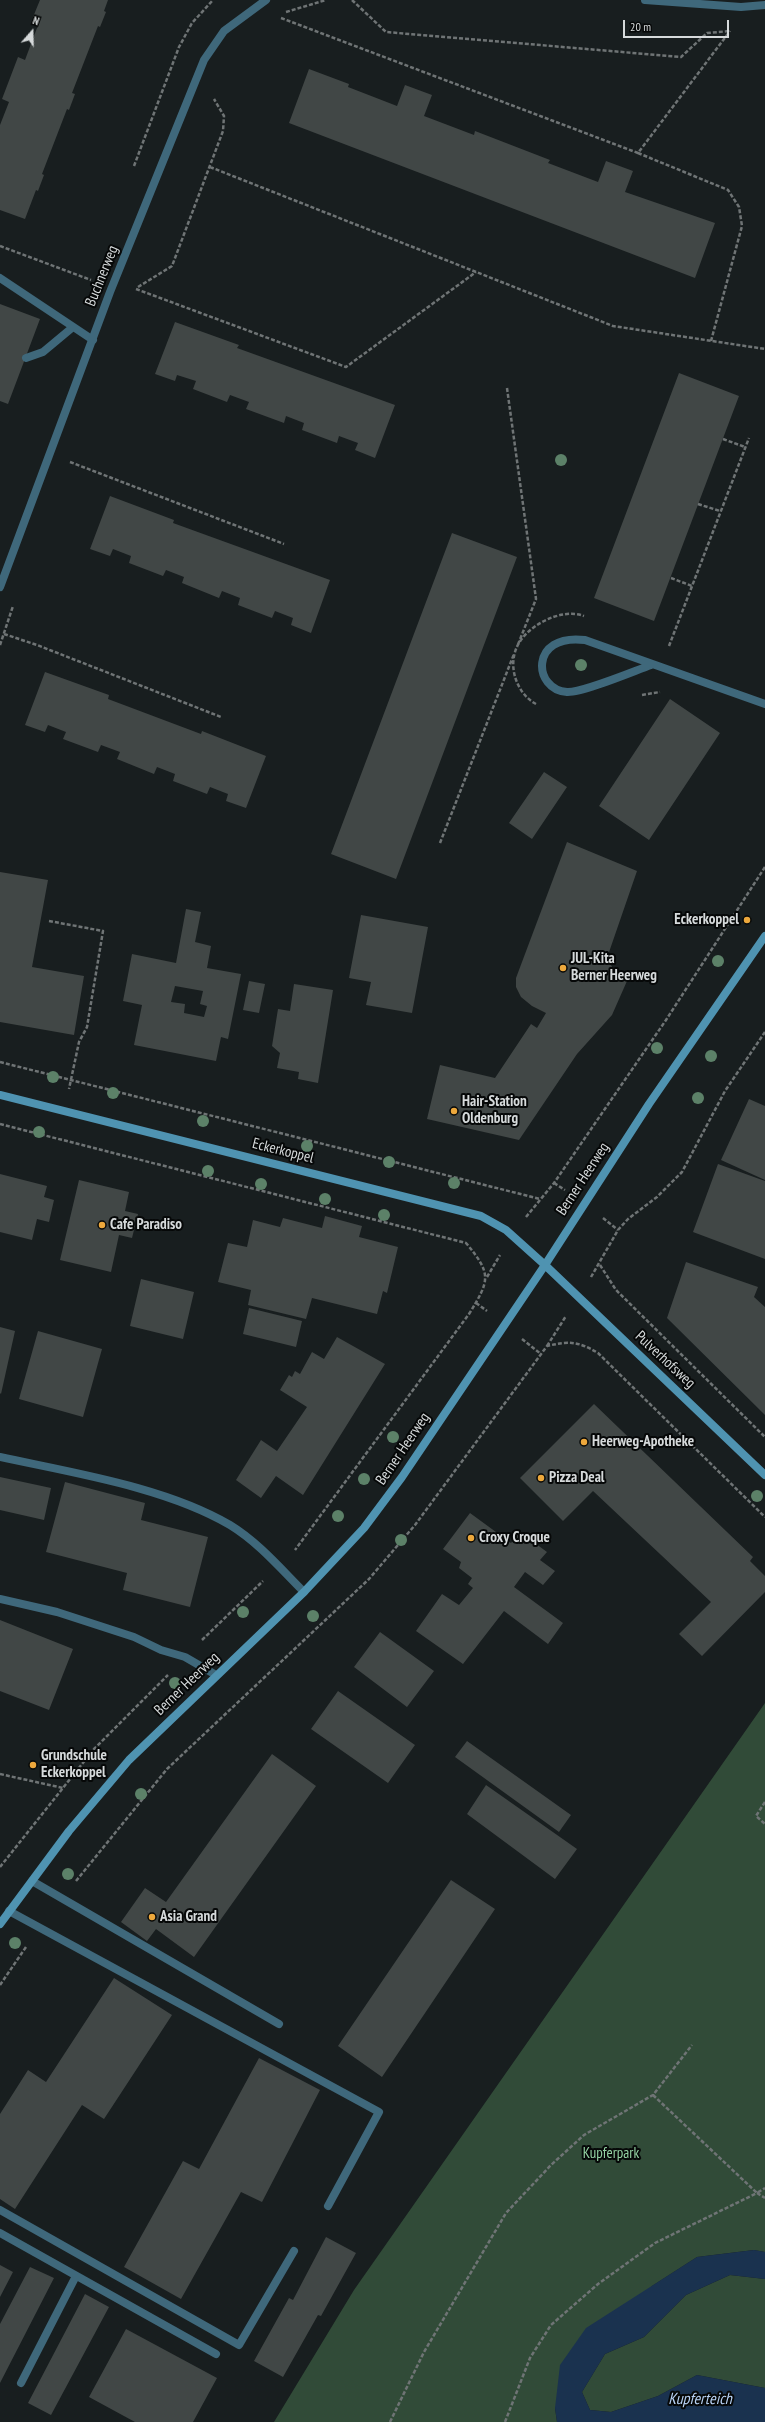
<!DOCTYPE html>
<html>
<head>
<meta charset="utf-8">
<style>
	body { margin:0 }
	#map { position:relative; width:765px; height:2422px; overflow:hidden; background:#181e1f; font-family:"PT Sans Narrow",sans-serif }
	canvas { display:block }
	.north { position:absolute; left:12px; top:12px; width:40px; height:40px; -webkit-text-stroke:3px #060808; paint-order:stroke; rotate:20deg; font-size:11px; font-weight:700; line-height:16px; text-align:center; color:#d6dadb }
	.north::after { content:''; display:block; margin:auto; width:14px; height:18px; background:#d6dadb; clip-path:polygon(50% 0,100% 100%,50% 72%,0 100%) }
	.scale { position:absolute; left:623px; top:20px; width:106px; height:18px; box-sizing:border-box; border:2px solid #d6dadb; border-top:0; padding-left:5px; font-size:12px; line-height:14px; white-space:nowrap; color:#d6dadb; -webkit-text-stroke:3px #060808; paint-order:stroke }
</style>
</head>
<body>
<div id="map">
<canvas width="765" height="2422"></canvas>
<div class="north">N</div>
<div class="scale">20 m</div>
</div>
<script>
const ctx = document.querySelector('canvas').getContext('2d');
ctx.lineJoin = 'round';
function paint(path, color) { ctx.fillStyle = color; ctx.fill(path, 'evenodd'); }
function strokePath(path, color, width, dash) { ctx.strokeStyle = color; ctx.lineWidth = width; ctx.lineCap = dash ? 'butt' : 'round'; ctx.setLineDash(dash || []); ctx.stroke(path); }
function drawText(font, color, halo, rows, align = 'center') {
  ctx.font = font + ' "PT Sans Narrow",sans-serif'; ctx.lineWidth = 4; ctx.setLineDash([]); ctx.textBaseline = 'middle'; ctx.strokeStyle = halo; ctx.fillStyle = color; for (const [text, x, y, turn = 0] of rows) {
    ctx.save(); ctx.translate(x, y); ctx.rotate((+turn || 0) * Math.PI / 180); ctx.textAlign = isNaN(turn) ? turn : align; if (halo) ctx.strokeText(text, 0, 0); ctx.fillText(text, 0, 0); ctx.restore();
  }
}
const green = new Path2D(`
	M765,1703V2252L754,2250L697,2257L652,2286L555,2408L557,2422H274L354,2290Z
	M730,2275L765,2279V2388L697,2375L658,2396L611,2412L590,2410L582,2392L605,2354L644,2337L686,2295Z`);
const water = new Path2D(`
	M754,2250L765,2252V2279L730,2275L686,2295L644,2337L605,2354L582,2392L590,2410L611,2412L658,2396L697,2375L765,2388V2422H557L555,2408L560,2365L586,2328L697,2257Z`);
const building = new Path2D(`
	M40,0H108L104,11L106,12L100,27L98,26L72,93L75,94L69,110L67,109L42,174L44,175L38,191L36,190L25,219L0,210V125L9,102L2,99L18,57L25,60L40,20L33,17Z
	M309,69L349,84L348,87L397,106L405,85L432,95L424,116L474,135L475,131L550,160L548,163L598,182L606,161L633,171L625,192L715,223L695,278L289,123Z
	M0,304L40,319L8,404L0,401Z
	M175,322L239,345L237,348L395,405L375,458L355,450L358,443L339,436L337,443L302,430L304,423L286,416L284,423L246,409L249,402L230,395L227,402L193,389L196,381L177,375L175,381L155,374Z
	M679,373L739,396L654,621L594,598Z
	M110,496L174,520L173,523L330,580L311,633L291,625L293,618L275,611L272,618L238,605L240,598L222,591L219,598L182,583L184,577L166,570L163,576L129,563L131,556L113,549L110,556L90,549Z
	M452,533L517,557L396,879L331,854Z
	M45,672L109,695L108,699L201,734L202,731L266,756L246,808L226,801L228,794L210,787L207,794L173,781L175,774L157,767L154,774L117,759L120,752L101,745L98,752L63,739L66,732L48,725L45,732L25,725Z
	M670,699L720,733L649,840L599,806Z
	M544,772L567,787L532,839L509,823Z
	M567,842L637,871L607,958L615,972L627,981L612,1015L577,1054L519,1140L427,1119L440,1065L495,1078L531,1024L537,1028L546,1013L532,1006L521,997L516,987V978Z
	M0,872L48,880L32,967L84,976L74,1035L0,1022Z
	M186,909L201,912L195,942L211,946L207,968L241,974L228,1039L221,1037L216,1061L134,1045L142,1005L123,1001L132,954L176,963ZM175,986L203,991L200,1004L207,1006L204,1017L184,1013L185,1004L171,1002Z
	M361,915L428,927L412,1013L366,1005L371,982L349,978Z
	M249,981L265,984L259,1013L243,1010Z
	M294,984L333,990L318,1083L298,1079L299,1072L277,1068L280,1053L272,1046L278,1009L290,1011Z
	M749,1099L765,1106V1180L721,1160Z
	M718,1164L765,1181V1259L693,1232Z
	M0,1174L47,1186L44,1197L54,1200L49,1222L37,1219L32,1240L0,1232Z
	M79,1180L129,1192L125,1211L138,1214L132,1238L119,1235L111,1272L60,1260Z
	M325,1216L362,1226L359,1237L398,1247L387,1293L383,1291L377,1314L312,1298L306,1319L248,1305L251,1290L218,1282L228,1243L247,1247L253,1220L280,1227L283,1218L322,1228Z
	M686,1262L758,1287L754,1297L765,1307V1415L667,1318Z
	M141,1279L194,1292L183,1339L130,1326Z
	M249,1308L302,1321L296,1347L243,1334Z
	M0,1327L15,1331L1,1394L0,1393Z
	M38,1331L102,1349L83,1417L19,1399Z
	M337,1337L385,1364L303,1495L276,1476L261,1498L236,1480L261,1440L277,1451L307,1407L280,1390L289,1375L292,1377L295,1371L300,1374L312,1352L324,1359Z
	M594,1404L753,1557L750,1561L765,1576V1592L702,1656L679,1634L711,1602L593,1491L563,1521L520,1478Z
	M0,1477L51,1488L44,1520L0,1510Z
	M65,1482L145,1503L141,1520L208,1537L190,1607L123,1590L127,1573L46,1552Z
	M470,1513L511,1543L520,1532L547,1552L540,1560L555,1571L543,1585L525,1572L514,1587L563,1623L548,1644L504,1611L463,1664L416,1631L442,1594L459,1605L473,1588L468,1584L472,1578L459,1568L461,1562L443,1549Z
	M0,1620L73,1649L49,1710L0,1691Z
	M380,1632L434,1671L407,1707L354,1667Z
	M338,1691L415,1745L388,1783L311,1729Z
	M467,1741L571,1815L559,1832L455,1757Z
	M272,1754L316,1786L194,1957L156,1929L147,1941L121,1922L145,1888L166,1902Z
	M486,1785L577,1849L555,1879L467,1814Z
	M451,1880L495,1909L382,2077L338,2046Z
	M114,1978L172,2015L104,2119L82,2105L15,2209L0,2199V2114L28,2070L46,2082Z
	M259,2058L320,2090L262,2202L241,2192L181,2299L124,2267L183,2161L199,2169Z
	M326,2237L356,2253L321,2316L318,2315L283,2377L254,2361L289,2298L293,2300Z
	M0,2265L13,2272L0,2297Z
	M30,2267L54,2278L0,2383V2324Z
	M85,2294L109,2307L51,2415L28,2403Z
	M126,2329L217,2378L193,2422H135L89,2397Z`);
const path = new Path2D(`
	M352,0L386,32L681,57L707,33L730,31
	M286,12L326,0
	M281,18L638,153
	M134,166L179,47L192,23L213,0
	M210,167L613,326L765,349
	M0,246L91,280
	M138,287L172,266L223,131L224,116L214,99
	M136,289L346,367L476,272
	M711,341L742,226L739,207L728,190L638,153L730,31
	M507,388L536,599L517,647
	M723,439L745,447
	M70,462L284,544
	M698,504L720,511
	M671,578L692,586
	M4,634L37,645L221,717
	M0,645L13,606
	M669,646L749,438
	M642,695L660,692
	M536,704C519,695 509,672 515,652C522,627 561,607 584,616
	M440,843L514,654
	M49,921L103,931L87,1027L79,1042L69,1089
	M0,1062L540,1199
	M0,1124L466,1243C492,1274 490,1280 469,1314L295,1550
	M554,1183L565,1190
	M526,1217L554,1183L666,1020L765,867
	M603,1218L618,1230
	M600,1265L616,1290L765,1437
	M487,1277L500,1255
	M591,1277L618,1230L628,1219L657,1197L682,1172L725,1091L765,1032
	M476,1303L487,1311
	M522,1339L541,1354
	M547,1346L566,1316
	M202,1640L263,1581
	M0,1774L63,1788
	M765,1802L756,1816L765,1824
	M0,1867L94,1749L168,1675
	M76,1881L167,1769L369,1579L415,1525L547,1346C569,1341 578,1341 598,1353L765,1517
	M0,1985L26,1947
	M653,2095L757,2193L765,2188
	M390,2422L424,2352L506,2213L551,2165L584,2135L653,2095L692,2045
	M505,2422L530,2358L551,2325L598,2284L655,2243L757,2193L765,2198`);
const lane = new Path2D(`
	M0,278L93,340
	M26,358L43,352L73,327
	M651,665C634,671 582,693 567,692C533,690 529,633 585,640L765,704
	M0,1457C73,1473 165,1487 230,1525C258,1542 281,1569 304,1592
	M0,1599L57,1612L134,1637L161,1650L185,1657L216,1675
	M32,1881L279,2024
	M9,1911L379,2112L328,2206
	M0,2210L239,2345L294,2251
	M0,2233L216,2354
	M21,2383L76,2276`);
const street = new Path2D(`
	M645,0L741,7L765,5
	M0,587L110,292L204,60L224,31L266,0`);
const secondary = new Path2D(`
	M0,1095L481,1216L506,1230L545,1265L765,1475
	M0,1924L69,1831L129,1760L304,1592L364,1528L402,1477L545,1265L649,1104L765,936`);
const trees = [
	[561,460],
	[581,665],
	[718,961],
	[657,1048],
	[711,1056],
	[53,1077],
	[113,1093],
	[698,1098],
	[203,1121],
	[39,1132],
	[307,1146],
	[389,1162],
	[208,1171],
	[454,1183],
	[261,1184],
	[325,1199],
	[384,1215],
	[393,1437],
	[364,1479],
	[757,1496],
	[338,1516],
	[401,1540],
	[243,1612],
	[313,1616],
	[175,1683],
	[141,1794],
	[68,1874],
	[15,1943]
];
const markers = [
	[747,920,4,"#eda83c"],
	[563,968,4,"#eda83c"],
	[454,1111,4,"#eda83c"],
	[102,1225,4,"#eda83c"],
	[584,1442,4,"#eda83c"],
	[541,1478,4,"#eda83c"],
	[471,1538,4,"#eda83c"],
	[33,1765,4,"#eda83c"],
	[152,1917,4,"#eda83c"]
];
const streetNames = [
	["Buchnerweg",102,276,-68],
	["Eckerkoppel",283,1151,14],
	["Berner Heerweg",583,1179,-57],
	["Pulverhofsweg",665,1360,43],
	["Berner Heerweg",403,1449,-56],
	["Berner Heerweg",187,1684,-44]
];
const poiNames = [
	["Eckerkoppel",739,920,"right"],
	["JUL-Kita",571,959],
	["Berner Heerweg",571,976],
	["Hair-Station",462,1102],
	["Oldenburg",462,1119],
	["Cafe Paradiso",110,1225],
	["Heerweg-Apotheke",592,1442],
	["Pizza Deal",549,1478],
	["Croxy Croque",479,1538],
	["Grundschule",41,1756],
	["Eckerkoppel",41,1773],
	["Asia Grand",160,1917]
];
const parkNames = [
	["Kupferpark",611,2154]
];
const waterNames = [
	["Kupferteich",700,2399]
];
paint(green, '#314b38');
paint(water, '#1a324f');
paint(building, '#414746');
strokePath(path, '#6f7475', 2.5, [4, 2]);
strokePath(lane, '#3f687b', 8);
strokePath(street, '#3f687b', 8);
strokePath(secondary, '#4f93b1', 8);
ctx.fillStyle = '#5c8168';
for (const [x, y] of trees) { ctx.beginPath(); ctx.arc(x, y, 6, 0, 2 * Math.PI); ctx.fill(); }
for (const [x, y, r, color] of markers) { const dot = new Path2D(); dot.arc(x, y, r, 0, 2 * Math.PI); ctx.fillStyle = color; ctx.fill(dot); strokePath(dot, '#060808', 1.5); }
drawText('15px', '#d6dadb', '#060808', streetNames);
drawText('bold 15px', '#d6dadb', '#060808', poiNames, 'left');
drawText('15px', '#94d2a3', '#060808', parkNames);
drawText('italic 16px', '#b8d2f4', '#060808', waterNames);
</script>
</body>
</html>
